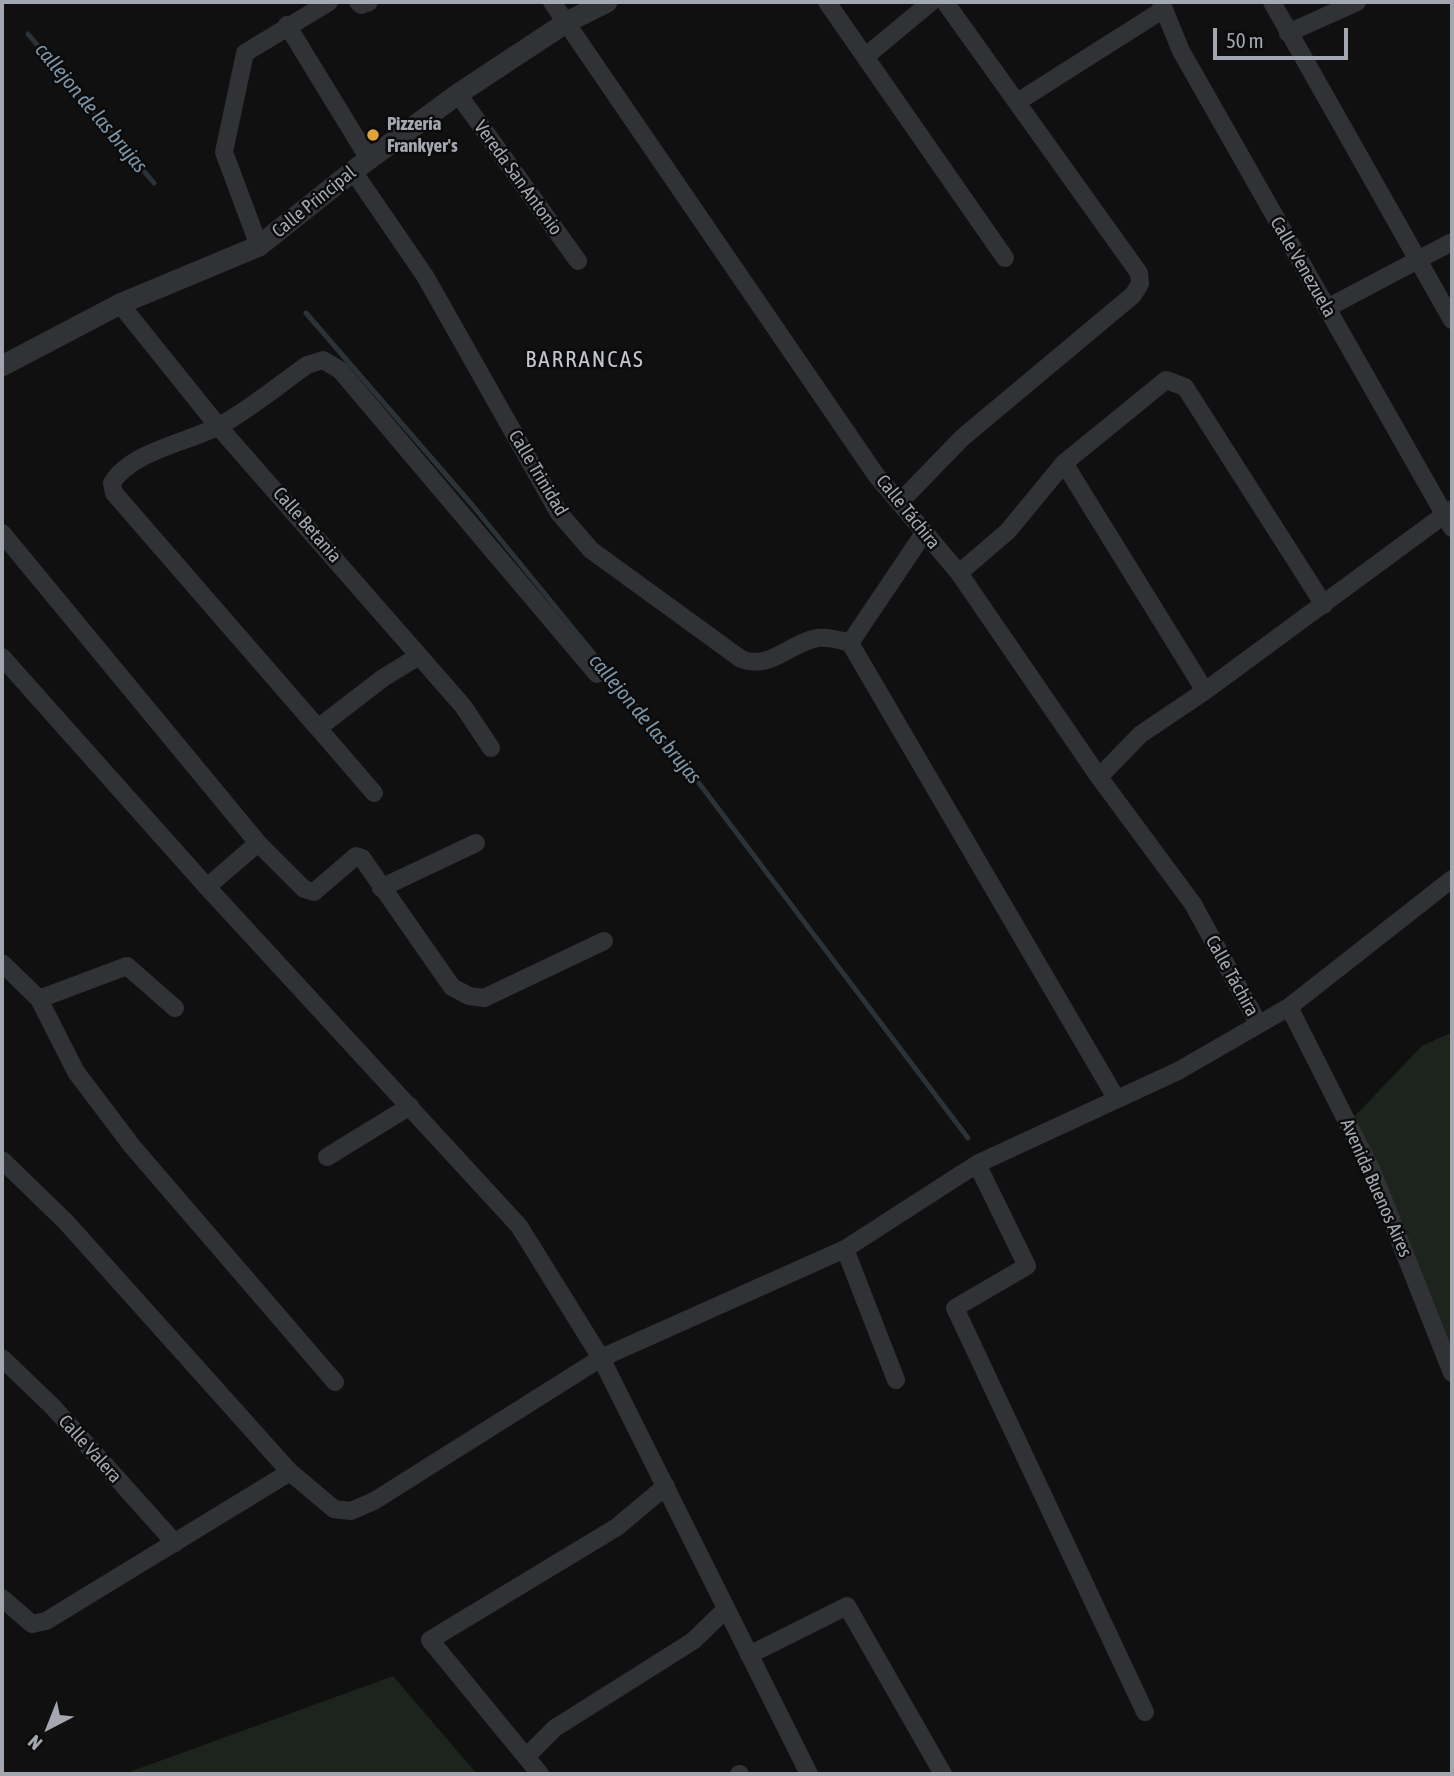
<!DOCTYPE html>
<html>
<head>
<meta charset="utf-8">
<style>
	body { margin:0 }
	#map { position:relative; width:1454px; height:1776px; overflow:hidden; background:#101011; font-family:"Asap Condensed",sans-serif }
	canvas { display:block }
	.frame { position:absolute; inset:0; border:4px solid #a2a7b0; pointer-events:none }
	.north { position:absolute; left:14px; top:1692px; width:70px; height:70px; -webkit-text-stroke:5px #0b0b0c; paint-order:stroke; rotate:222deg; font-size:19px; font-weight:700; line-height:28px; text-align:center; color:#a2a7b0 }
	.north::after { content:''; display:block; margin:auto; width:24px; height:32px; background:#a2a7b0; clip-path:polygon(50% 0,100% 100%,50% 72%,0 100%) }
	.scale { position:absolute; left:1213px; top:28px; width:135px; height:32px; box-sizing:border-box; border:4px solid #a2a7b0; border-top:0; padding-left:9px; font-size:21px; line-height:24px; white-space:nowrap; color:#a2a7b0; -webkit-text-stroke:5px #0b0b0c; paint-order:stroke }
</style>
</head>
<body>
<div id="map">
<canvas width="1454" height="1776"></canvas>
<div class="frame"></div>
<div class="north">N</div>
<div class="scale">50 m</div>
</div>
<script>
const ctx = document.querySelector('canvas').getContext('2d');
ctx.lineJoin = 'round';
function paint(path, color) { ctx.fillStyle = color; ctx.fill(path, 'evenodd'); }
function strokePath(path, color, width, dash) { ctx.strokeStyle = color; ctx.lineWidth = width; ctx.lineCap = dash ? 'butt' : 'round'; ctx.setLineDash(dash || []); ctx.stroke(path); }
function drawText(font, color, halo, rows, align = 'center') {
  ctx.font = font + ' "Asap Condensed",sans-serif'; ctx.lineWidth = 5; ctx.setLineDash([]); ctx.textBaseline = 'middle'; ctx.strokeStyle = halo; ctx.fillStyle = color; for (const [text, x, y, turn = 0] of rows) {
    ctx.save(); ctx.translate(x, y); ctx.rotate((+turn || 0) * Math.PI / 180); ctx.textAlign = isNaN(turn) ? turn : align; if (halo) ctx.strokeText(text, 0, 0); ctx.fillText(text, 0, 0); ctx.restore();
  }
}
const green = new Path2D(`
	M1452,1032V1373L1348,1123L1422,1046Z
	M393,1676L477,1774H124Z`);
const stream = new Path2D(`
	M28,34L154,183
	M306,313L473,506L692,774L968,1138`);
const minor = new Path2D(`
	M358,2L361,5L369,2
	M552,2L876,475L959,573L1099,777L1193,904L1258,1023
	M827,2L1005,258
	M1161,2L1181,51L1452,528
	M1272,2L1452,320
	M287,25L369,159
	M1288,33L1357,2
	M866,56L931,2
	M458,94L578,261
	M1019,101L1164,9
	M353,171L425,276L559,513L591,550L741,659C771,671 790,642 818,638C829,637 840,640 850,643
	M259,246L224,152L245,53L329,2
	M120,304L218,426L463,706L491,748
	M1327,308L1452,242
	M1064,463L1205,691
	M900,502L962,438L1133,295L1140,284L1139,273L945,2
	M2,533L258,843L304,889L314,892L356,856L362,858L452,987L469,996L484,998L604,941
	M924,533L850,643L1116,1098
	M959,573L1008,531L1064,463L1166,380L1185,387L1324,605
	M419,656L383,678L318,728L114,493L112,483C131,451 190,442 221,425C251,408 279,385 307,365L323,360L340,370L597,674
	M2,657L207,887L519,1226L601,1358L809,1774
	M318,728L374,793
	M1099,777L1141,734L1205,691L1452,509
	M207,887L258,843
	M381,888L476,843
	M2,963L39,999L127,966L175,1008
	M39,999L76,1072L132,1146L335,1382
	M1289,1007L1372,1171L1452,1373
	M327,1157L410,1106
	M2,1160L66,1222L290,1472
	M977,1164L1027,1266L955,1308L1145,1712
	M845,1249L896,1380
	M2,1358L53,1407L175,1543
	M2,1598L32,1624L46,1621L290,1472L334,1509L351,1511L374,1501L601,1358L845,1249L977,1164L1178,1071L1289,1007L1452,879
	M749,1655L847,1606L943,1774
	M526,1757L555,1728L693,1641L726,1609
	M540,1774L430,1640L617,1527L666,1486
	M739,1774H740`);
const tertiary = new Path2D(`
	M2,366L120,304L259,246L353,171L458,94L567,22L607,2`);
const markers = [
	[373,135,7,"#dda43c"]
];
const poiNames = [
	["Pizzería",387,124],
	["Frankyer's",387,146]
];
const streetNames = [
	["Vereda San Antonio",518,178,54],
	["Calle Principal",314,202,-39],
	["Calle Venezuela",1303,267,60],
	["Calle Trinidad",538,473,59],
	["Calle Táchira",908,512,51],
	["Calle Betania",307,525,49],
	["Calle Táchira",1232,976,61],
	["Avenida Buenos Aires",1376,1188,66],
	["Calle Valera",90,1449,48]
];
const waterNames = [
	["callejon de las brujas",91,108,50],
	["callejon de las brujas",645,719,50]
];
const quarterNames = [
	["BARRANCAS",585,360]
];
paint(green, '#1d231d');
strokePath(stream, '#2b3238', 5);
strokePath(minor, '#313235', 18);
strokePath(tertiary, '#313235', 21);
for (const [x, y, r, color] of markers) { const dot = new Path2D(); dot.arc(x, y, r, 0, 2 * Math.PI); ctx.fillStyle = color; ctx.fill(dot); strokePath(dot, '#0b0b0c', 2.5); }
drawText('bold 19px', '#a2a7b0', '#0b0b0c', poiNames, 'left');
drawText('19px', '#a2a7b0', '#0b0b0c', streetNames);
drawText('italic 21px', '#7c95a8', '#0b0b0c', waterNames);
ctx.letterSpacing = '2px';
drawText('23px', '#c3c6cd', '#0b0b0c', quarterNames);
ctx.letterSpacing = '0px';
</script>
</body>
</html>
